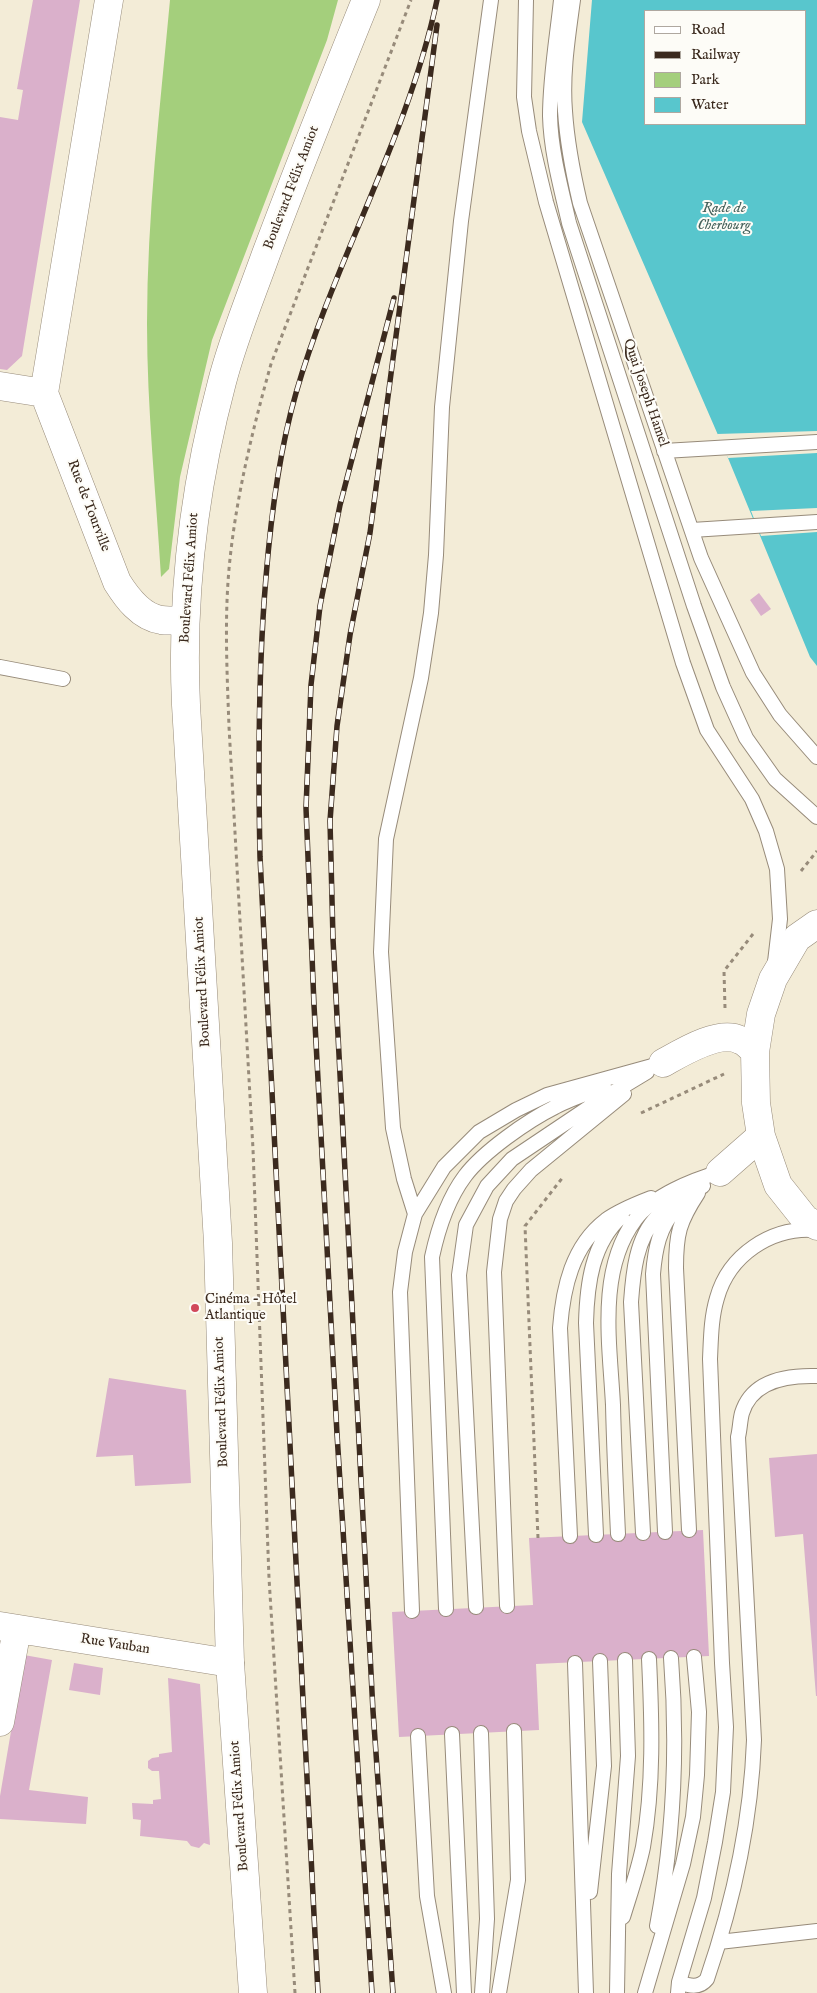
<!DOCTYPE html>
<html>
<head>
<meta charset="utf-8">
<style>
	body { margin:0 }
	#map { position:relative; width:817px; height:1993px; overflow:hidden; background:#f3ecd7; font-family:"IM FELL English",serif }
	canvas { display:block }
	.legend { position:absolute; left:644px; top:10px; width:162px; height:115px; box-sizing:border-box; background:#fdfcf7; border:1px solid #afa8a0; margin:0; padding:6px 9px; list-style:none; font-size:15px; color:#3b2a1e }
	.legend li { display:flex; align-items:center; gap:10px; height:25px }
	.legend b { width:25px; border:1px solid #afa8a0 }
</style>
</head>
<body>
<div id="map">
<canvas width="817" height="1993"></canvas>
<ul class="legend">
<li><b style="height:6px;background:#fff"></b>Road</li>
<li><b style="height:6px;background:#3b2a1e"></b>Railway</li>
<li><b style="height:14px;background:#a4cf7c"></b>Park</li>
<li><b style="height:14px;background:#58c6cd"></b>Water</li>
</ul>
</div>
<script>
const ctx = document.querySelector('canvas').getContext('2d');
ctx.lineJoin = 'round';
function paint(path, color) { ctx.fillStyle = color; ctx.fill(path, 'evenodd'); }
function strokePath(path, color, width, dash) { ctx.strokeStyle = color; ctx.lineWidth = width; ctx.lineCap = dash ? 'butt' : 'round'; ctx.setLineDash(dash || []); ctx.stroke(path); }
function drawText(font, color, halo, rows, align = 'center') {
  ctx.font = font + ' "IM FELL English",serif'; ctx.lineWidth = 4; ctx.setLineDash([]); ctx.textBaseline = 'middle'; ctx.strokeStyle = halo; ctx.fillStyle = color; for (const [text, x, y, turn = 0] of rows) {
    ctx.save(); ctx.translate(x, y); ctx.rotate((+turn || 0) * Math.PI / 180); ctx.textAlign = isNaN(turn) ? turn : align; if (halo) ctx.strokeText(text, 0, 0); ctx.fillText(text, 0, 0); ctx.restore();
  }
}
const green = new Path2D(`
	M170,0H338L327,40L212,340L180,477L169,569L161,577C156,493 147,408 147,324C147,216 160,108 170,0Z`);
const water = new Path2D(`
	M592,0H817V666L810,657L728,458L582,122ZM646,11H806V124H646Z`);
const pier = new Path2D(`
	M817,431V453L728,458L717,434Z
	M817,508V532L761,536L751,511Z`);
const building = new Path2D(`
	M33,0H80L22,356L7,370L0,369V117L18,120L23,90L17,89Z
	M759,593L771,609L761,616L750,600Z
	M109,1378L186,1390L191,1483L135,1486L133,1455L96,1457Z
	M817,1454V1696H816L803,1534L775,1537L769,1458Z
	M703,1530L709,1656L536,1664L539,1730L399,1737L392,1612L533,1605L529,1538Z
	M24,1655L52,1660L29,1790L88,1797L86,1824L0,1819V1796Z
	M74,1663L103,1668L100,1695L69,1690Z
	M168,1678L200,1684L210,1845L204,1843L199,1848L191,1846L187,1841L140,1836L141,1820L133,1819L132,1803L153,1804V1800L161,1799L159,1771H152L148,1768V1761L152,1758L159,1757V1754L172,1752Z`);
const path = new Path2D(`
	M801,871L817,851
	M725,1008L724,971L753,934
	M641,1113L724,1074
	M538,1538L525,1226L563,1177
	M295,1993L269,1578L253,1149L229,727C227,671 224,614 230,559C237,493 253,428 271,364L411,0`);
const service = new Path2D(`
	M526,0L524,97L529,131L546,202L683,663L707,730L752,799L766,831L777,869L780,919L775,962
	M561,0C557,38 550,77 550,116C551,152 561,188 569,223L694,606L723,687L746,738L775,779L817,817
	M573,0C568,37 562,74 565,111C567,142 573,173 580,203L701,558L753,673L780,715L817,757
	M664,451L817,442
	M692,530L817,522
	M0,667L63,679
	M415,1214L404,1179L393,1128L381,952L386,839L421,678L431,613L436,555L442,407L461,221L491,0
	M689,1530L676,1268C676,1234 679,1222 698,1193
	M665,1532L653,1274C655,1250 659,1227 676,1209
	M643,1533L631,1302C633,1274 636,1238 657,1217C670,1205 688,1196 703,1186
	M618,1534C616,1491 614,1448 613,1405C610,1345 597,1271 635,1220C652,1196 693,1180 720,1172
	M596,1535L586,1323C587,1284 592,1243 622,1216
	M570,1536L560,1328C563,1288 572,1246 606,1220C617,1212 638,1203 651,1198
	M507,1606L494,1272L500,1219L506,1201L514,1189L531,1170L624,1094
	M476,1607L459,1275L466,1225L487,1186L512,1159L594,1104L647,1072
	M446,1609L432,1257C438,1229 447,1200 465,1176C483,1152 527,1121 555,1107C570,1099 588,1093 604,1087
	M412,1611L400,1292L405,1252L415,1214L444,1167L479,1132L516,1110L547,1095L663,1063
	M575,1663L586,1993
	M481,1733L487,1919L482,1993
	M452,1734L464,1993
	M418,1736L427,1896L444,1993
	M590,1892L604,1766L600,1661
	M623,1917C630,1894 638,1871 643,1847C654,1785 652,1722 649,1659
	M657,1926C674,1836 678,1748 671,1658
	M719,1942L817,1931
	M679,1982C689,1986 699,1989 707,1979C734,1900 751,1823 754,1740L738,1437C740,1429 740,1420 742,1413C752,1380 787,1375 817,1376
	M499,1993L518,1880L514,1731
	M617,1993L619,1874L628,1756L625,1660
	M645,1993L683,1864L693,1817L697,1775L699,1712L694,1657
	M678,1993L679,1982L704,1898L715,1842L723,1792L726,1727L722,1663L710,1359C711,1338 711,1318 717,1298C729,1255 771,1227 815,1230`);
const minor = new Path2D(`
	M0,386L44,393
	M44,393L109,0
	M44,393L117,582C127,598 141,617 161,620C169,621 178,620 185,620
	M817,924L797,938L773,979L761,1014L755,1052L756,1103L761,1136L778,1185L805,1219L817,1226
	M663,1063C681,1053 719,1029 740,1040C746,1042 750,1047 755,1052
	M720,1172L761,1136
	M0,1626L230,1663
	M0,1722L17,1629`);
const primary = new Path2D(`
	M253,1993L230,1663L218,1243L186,705C181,597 194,487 222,382C233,339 251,296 266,254C298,169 332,84 366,0`);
const rail = new Path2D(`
	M318,1993L260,857C258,763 258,670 266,577C271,515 279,452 296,393C335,259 408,137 437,0
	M372,1993L337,1434L314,1005L306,808L311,685L320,606L340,505L394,298
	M393,1993L373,1711L333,939L330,821L337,726L350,635L370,533L437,25`);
const markers = [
	[195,1308,5,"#d1495b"]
];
const streetNames = [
	["Boulevard Félix Amiot",292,188,-69],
	["Quai Joseph Hamel",645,393,71],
	["Rue de Tourville",88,506,69],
	["Boulevard Félix Amiot",190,578,-86],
	["Boulevard Félix Amiot",203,982,-93],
	["Boulevard Félix Amiot",222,1402,-92],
	["Rue Vauban",115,1645,9],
	["Boulevard Félix Amiot",240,1806,-94]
];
const poiNames = [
	["Cinéma - Hôtel",205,1300],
	["Atlantique",205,1316]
];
const waterNames = [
	["Rade de",724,209],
	["Cherbourg",724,226]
];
paint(green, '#a4cf7c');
paint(water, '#58c6cd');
paint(pier, '#f3ecd7');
paint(building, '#dab0cb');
strokePath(service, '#978b7a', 16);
strokePath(minor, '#978b7a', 29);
strokePath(primary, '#978b7a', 29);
strokePath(path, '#978b7a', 3, [4, 4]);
strokePath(service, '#fff', 14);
strokePath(minor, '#fff', 28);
strokePath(primary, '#fff', 28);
strokePath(rail, '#3b2a1e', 5.5);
strokePath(rail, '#fdfcf7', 4, [11]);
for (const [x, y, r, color] of markers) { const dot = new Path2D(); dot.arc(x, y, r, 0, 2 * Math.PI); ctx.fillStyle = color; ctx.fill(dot); strokePath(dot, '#fdfcf7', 2); }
drawText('14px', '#3b2a1e', '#fdfcf7', streetNames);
drawText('14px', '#3b2a1e', '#fdfcf7', poiNames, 'left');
drawText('italic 15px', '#45615b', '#fdfcf7', waterNames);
</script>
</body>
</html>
